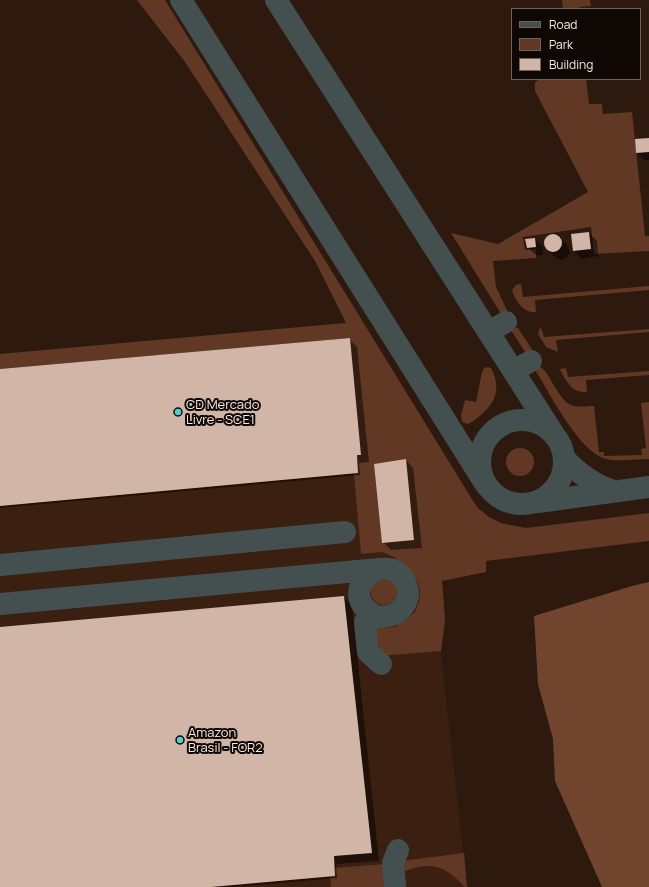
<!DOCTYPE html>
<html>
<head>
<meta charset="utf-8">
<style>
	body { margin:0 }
	#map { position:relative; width:649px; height:887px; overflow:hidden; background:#2e190f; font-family:Manrope,sans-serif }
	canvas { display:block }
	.legend { position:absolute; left:511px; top:8px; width:130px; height:72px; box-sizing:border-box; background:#0f0704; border:1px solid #6d625d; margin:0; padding:5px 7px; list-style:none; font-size:12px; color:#f9eae3 }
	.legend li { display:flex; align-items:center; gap:8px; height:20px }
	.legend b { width:20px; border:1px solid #6d625d }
</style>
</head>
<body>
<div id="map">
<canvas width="649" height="887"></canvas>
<ul class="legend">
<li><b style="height:5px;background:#43504f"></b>Road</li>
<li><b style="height:11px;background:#603824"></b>Park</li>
<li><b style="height:11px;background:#d1b5a7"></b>Building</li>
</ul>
</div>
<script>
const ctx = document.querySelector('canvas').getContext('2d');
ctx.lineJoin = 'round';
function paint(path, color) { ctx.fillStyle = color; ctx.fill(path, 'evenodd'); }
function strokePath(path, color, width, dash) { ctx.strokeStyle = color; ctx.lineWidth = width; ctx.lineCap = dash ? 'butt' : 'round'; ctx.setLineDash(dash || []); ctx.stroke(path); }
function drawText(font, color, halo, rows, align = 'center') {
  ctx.font = font + ' Manrope,sans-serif'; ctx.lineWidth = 4; ctx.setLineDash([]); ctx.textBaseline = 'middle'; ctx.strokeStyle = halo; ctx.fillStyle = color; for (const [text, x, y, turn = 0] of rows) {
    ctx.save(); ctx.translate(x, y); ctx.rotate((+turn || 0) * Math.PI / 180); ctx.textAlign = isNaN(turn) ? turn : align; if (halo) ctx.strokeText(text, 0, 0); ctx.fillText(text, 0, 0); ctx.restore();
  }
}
const built = new Path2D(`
	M346,323L437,511L445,620L441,655L467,887H0V354Z`);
const green = new Path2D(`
	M137,0H165L470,496L478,508L489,517L501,523L526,528L649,513V541L486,561V572L442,581L445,620L441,651L380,656L376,628L395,627L415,612L419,601L420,591L418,582L411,572L394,557L382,552L361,554L354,474L358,473L357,455H361L350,338L0,369V354L346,323L315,261L185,62Z
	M562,0H590L591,6L579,7V9H563Z
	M539,79H586L589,104H602L603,114L632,112L645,236H649V251L594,254L591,227L523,237L525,250L536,249V258L493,261L496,287L507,310V313L503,317L451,233L498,244L588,192L535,91V83Z
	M521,284L523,297L649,286V290L535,300L536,312C524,314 515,300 512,290L516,285Z
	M509,327L518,328L535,354L527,355Z
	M541,327L544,337L649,329V332L556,340L558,352L546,347L538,334L540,328Z
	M488,367L491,368C500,385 498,400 483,413C478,417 474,422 467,424L462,422L461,415L465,400L476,402L482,372L484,368Z
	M539,367L542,368L545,371C551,379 561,400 569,404C576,408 586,406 594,406L599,452H604V456L642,455L641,449L646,448L641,403L649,402V459C636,459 617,462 606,459C579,452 549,392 534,368Z
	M566,368L568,377L649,371V375L586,380L587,392C571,393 566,381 560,369Z
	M506 462a14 14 0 1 1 28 0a14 14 0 1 1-28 0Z
	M371 592a13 13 0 1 1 26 0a13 13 0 1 1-26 0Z
	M464,853L467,887H465C444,865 431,861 403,872L401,861Z
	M385,864L387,887H331L330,876H335V868Z`);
const forest = new Path2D(`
	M649,582V887H602L555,781L553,739L538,684L534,616L632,586Z`);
const shadow = new Path2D(`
	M649,139V160L645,161L637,153Z
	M589,233L597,241L598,256L582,259L574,251Z
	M553,234L559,237L567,245L570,253L566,258L561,260L554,256L546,248L544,243L548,236Z
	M535,239L543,247V255H536L528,248Z
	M349,339L357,347L369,462L359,463L360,475L0,508V370Z
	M406,460L413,468L422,548L391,550L383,542Z
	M344,597L352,605L379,861L336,864L337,878L236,887H0V628Z`);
const building = new Path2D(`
	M649,138V152L636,153L635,139Z
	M589,232L591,249L573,251L571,234Z
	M544 243a9 9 0 1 1 18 0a9 9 0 1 1-18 0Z
	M535,238L536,247L527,248L525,239Z
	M350,338L361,455H357L358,473L0,506V369Z
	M406,459L414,540L382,543L374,464Z
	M344,596L372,853L334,856L335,876L211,887H0V627Z`);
const minor = new Path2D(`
	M181,0L486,485
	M276,0L553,433
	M488,332L506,322
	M513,371L531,361
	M480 462a42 42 0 1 1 84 0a42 42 0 1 1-84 0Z
	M564,458C579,474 594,485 614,491
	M538,502L649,487
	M0,565L345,532
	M0,604L379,569
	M378,617C329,594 389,543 406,584C410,593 408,602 401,609C391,621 376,613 365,622L368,652L381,664
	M395,887L393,863L398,850`);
const markers = [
	[178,412,4,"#54cdc8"],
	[180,740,4,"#54cdc8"]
];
const poiNames = [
	["CD Mercado",186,405],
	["Livre - SCE1",186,420],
	["Amazon",188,733],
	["Brasil - FOR2",188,748]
];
paint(built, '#3b2012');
paint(green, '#603824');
paint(forest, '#71442e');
paint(shadow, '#0007');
paint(building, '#d1b5a7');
strokePath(minor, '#43504f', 22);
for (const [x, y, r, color] of markers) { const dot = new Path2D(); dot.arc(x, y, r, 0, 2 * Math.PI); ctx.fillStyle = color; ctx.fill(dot); strokePath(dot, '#0f0704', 1.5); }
drawText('13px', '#f9eae3', '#0f0704', poiNames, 'left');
</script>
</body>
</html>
